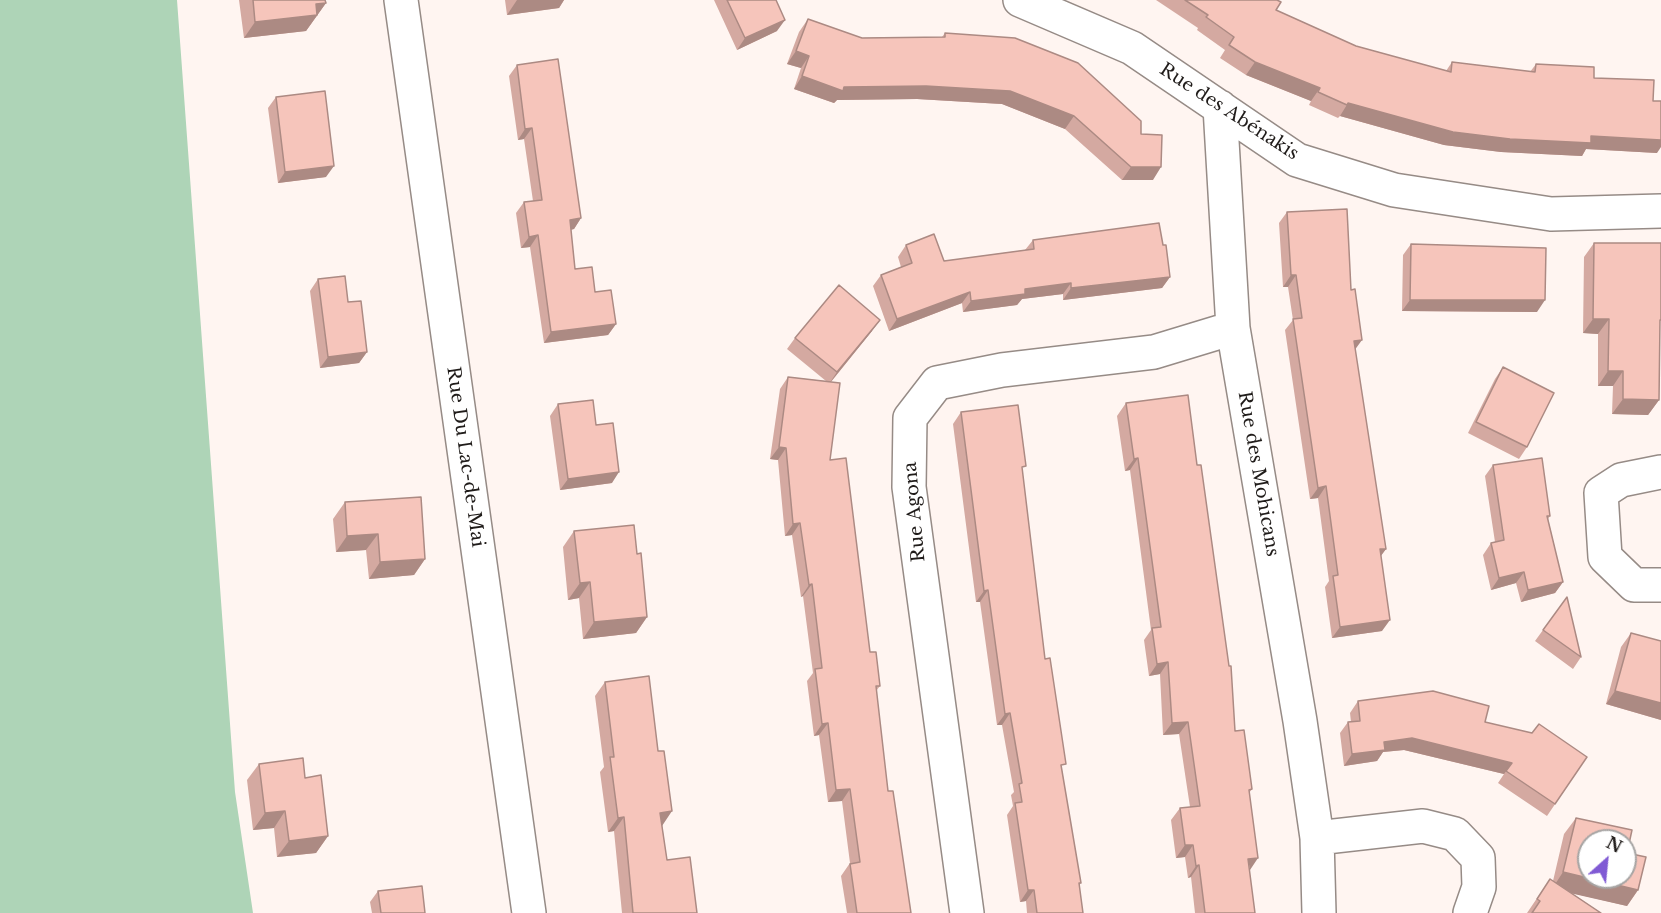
<!DOCTYPE html>
<html>
<head>
<meta charset="utf-8">
<style>
	body { margin:0 }
	#map { position:relative; width:1661px; height:913px; overflow:hidden; background:#fff5f1; font-family:"Libre Baskerville",serif }
	canvas { display:block }
	.north { position:absolute; left:1577px; top:829px; width:60px; height:60px; box-sizing:border-box; background:#fff; border:2px solid #a6a4a3; border-radius:50%; rotate:27deg; font-size:16px; font-weight:700; line-height:24px; text-align:center; color:#201c1a }
	.north::after { content:''; display:block; margin:auto; width:21px; height:27px; background:#805ad4; clip-path:polygon(50% 0,100% 100%,50% 72%,0 100%) }
</style>
</head>
<body>
<div id="map">
<canvas width="1661" height="913"></canvas>
<div class="north">N</div>
</div>
<script>
const ctx = document.querySelector('canvas').getContext('2d');
ctx.lineJoin = 'round';
function paint(path, color) { ctx.fillStyle = color; ctx.fill(path, 'evenodd'); }
function strokePath(path, color, width, dash) { ctx.strokeStyle = color; ctx.lineWidth = width; ctx.lineCap = dash ? 'butt' : 'round'; ctx.setLineDash(dash || []); ctx.stroke(path); }
function drawText(font, color, halo, rows, align = 'center') {
  ctx.font = font + ' "Libre Baskerville",serif'; ctx.lineWidth = 4.5; ctx.setLineDash([]); ctx.textBaseline = 'middle'; ctx.strokeStyle = halo; ctx.fillStyle = color; for (const [text, x, y, turn = 0] of rows) {
    ctx.save(); ctx.translate(x, y); ctx.rotate((+turn || 0) * Math.PI / 180); ctx.textAlign = isNaN(turn) ? turn : align; if (halo) ctx.strokeText(text, 0, 0); ctx.fillText(text, 0, 0); ctx.restore();
  }
}
const forest = new Path2D(`
	M0,0H177L235,792L253,913H0Z`);
const minor = new Path2D(`
	M401,0L529,913
	M1020,0L1132,48L1297,160L1394,190L1551,214L1661,211
	M1220,107L1233,328L1300,721L1317,838L1319,913
	M1661,472L1621,480L1601,493L1605,557L1634,585H1661
	M1317,838L1423,826L1455,834L1478,858L1479,887L1470,913
	M967,913L909,487L910,418L937,383L1002,370L1154,352L1233,328`);
const wall = new Path2D(`
	M239,0H325L326,3L306,31L244,38Z
	M505,0H564L559,8L507,15Z
	M714,0H776L777,31L737,50Z
	M1156,0H1277L1276,10L1356,46L1446,71L1452,62L1530,72L1536,64L1594,78L1653,101L1657,153L1586,149L1582,156L1501,152L1444,145L1340,116L1338,118L1309,105L1311,101L1246,75L1220,58L1225,50L1197,30L1198,28Z
	M808,19L862,38L942,37L945,33L1141,134L1153,180H1122L1065,129L1002,104L917,99L837,100L834,103L794,89L801,68L787,64L799,32Z
	M517,65L581,218L574,229L571,230L575,269L595,292L616,324L608,335L544,343L530,247L521,248L516,213L524,202L533,201L524,139L518,140L509,76Z
	M276,97L326,177L278,183L268,108Z
	M1287,212L1351,290L1355,350L1386,549L1381,555L1382,631L1332,638L1325,587L1329,581L1318,498L1310,499L1285,330L1293,320L1288,287H1283L1279,223Z
	M1033,240L1163,245L1170,277L1162,288L1063,300V294L1022,299L1017,305L963,312L962,303L889,331L873,286L881,275L901,267L898,257L906,245L944,261L1025,250Z
	M1594,243L1660,327L1659,400L1648,415L1612,414L1613,386H1598V334L1583,333L1584,257Z
	M1411,244L1537,312L1402,311L1403,255Z
	M318,279L348,302L367,352L359,363L320,368L310,291Z
	M872,331L831,382L830,460L870,652L880,686L876,691L888,791L911,913H847L841,876L850,863L842,801L828,802L819,735L814,736L807,681L813,673L803,596L801,597L792,535L785,536L778,460L770,459L780,389L788,377L826,381L787,349L795,338Z
	M1503,367L1527,447L1519,459L1468,433L1495,379Z
	M1126,403L1197,465L1235,731L1252,789L1249,793V870L1255,913H1195L1191,877L1188,878L1185,857L1176,858L1171,820L1180,808L1190,807L1179,734L1163,735L1160,674L1149,676L1144,640L1151,630L1130,470L1125,471L1117,416Z
	M558,404L596,425L612,483L560,490L550,416Z
	M961,412L1022,471L1045,659L1062,770L1081,883L1079,885L1083,913H1027L1026,901L1020,902L1007,815L1013,806L1011,795L1014,792L1002,725H997L980,602H976L953,424Z
	M1493,465L1550,516L1548,519L1563,582L1555,593L1521,602L1516,583L1491,590L1483,555L1491,543L1495,542L1485,476Z
	M345,502L425,559L414,575L369,579L366,550L336,552L333,519Z
	M574,531L637,554L647,617L636,633L583,639L579,598L568,600L563,547Z
	M1567,597L1581,657L1573,669L1535,641Z
	M1631,633L1661,641V720L1606,704L1621,647Z
	M605,682L662,825L667,860L697,913H622L614,831L608,832L600,772L604,767L595,696Z
	M1358,701L1485,722L1587,757L1547,816L1498,783L1504,774L1404,750L1383,752L1377,761L1344,766L1340,733L1348,722H1351L1350,713Z
	M259,764L305,778L328,836L316,853L277,857L274,828L253,830L247,780Z
	M1576,818L1627,853L1638,890L1627,906L1572,893L1601,913H1527L1550,879L1553,881L1564,834Z
	M378,891L425,913H372L370,902Z`);
const shadedWall = new Path2D(`
	M517,0H564L559,8L507,15Z
	M326,3L306,31L244,38L255,22L316,4Z
	M785,20L777,31L737,50L745,38Z
	M796,51L809,56L801,68L787,64Z
	M1255,62L1320,88L1311,101L1246,75Z
	M802,76L844,87L926,86L1010,91L1074,116L1065,129L1002,104L917,99L837,100L834,103L794,89Z
	M1348,103L1591,136L1661,140V147L1657,153L1586,149L1582,156L1501,152L1444,145L1340,116Z
	M532,128L524,139L518,140L525,129Z
	M334,166L326,177L278,183L285,172Z
	M1131,167H1161L1153,180H1122Z
	M581,218L574,229L562,231L570,220Z
	M538,235L530,247L521,248L529,237Z
	M1291,275H1296L1288,287H1283Z
	M1170,277L1162,288L1063,300L1071,288Z
	M1071,283L1063,294L1022,299L1017,305L963,312L971,301L1025,289Z
	M970,292L962,303L889,331L897,319Z
	M1410,300H1545L1537,312L1402,311Z
	M1593,319H1609L1598,334L1583,333Z
	M880,320L872,331L829,384L837,372Z
	M616,324L608,335L544,343L551,332Z
	M1362,340L1354,351V341Z
	M367,352L359,363L320,368L328,357Z
	M1608,371H1623L1613,386H1598Z
	M1623,399L1659,400L1648,415L1612,414Z
	M779,447L786,448L778,460L770,459Z
	M1138,458L1130,470L1125,471L1134,459Z
	M619,472L612,483L560,490L568,479Z
	M1326,486L1318,498L1310,499L1318,488Z
	M800,523L792,535L785,536L793,524Z
	M378,534L366,550L336,552L347,536Z
	M1380,549H1386L1378,560Z
	M425,559L414,575L369,579L380,562Z
	M1524,572L1516,583L1491,590L1499,578Z
	M590,582L579,598L568,600L580,583Z
	M1563,582L1555,593L1521,602L1528,590Z
	M812,584L803,596L801,597L809,585Z
	M988,590L980,602H976L984,591Z
	M647,617L636,633L583,639L594,622Z
	M1390,620L1382,631L1332,638L1340,627Z
	M1168,662L1160,674L1149,676L1157,664Z
	M1615,691L1661,703V720L1606,704Z
	M1010,713L1002,725H997L1005,714Z
	M1188,722L1179,734L1163,735L1172,723Z
	M828,723L819,735L814,736L822,724Z
	M1412,738L1512,763L1504,774L1404,750L1383,752L1377,761L1344,766L1352,754L1384,742Z
	M850,789L842,801L828,802L836,790Z
	M285,811L274,828L253,830L265,813Z
	M672,811L662,826L660,813Z
	M624,817L614,831L608,832L618,818Z
	M328,836L316,853L277,857L289,841Z
	M1185,845H1193L1185,857L1176,858Z
	M1258,858L1250,870L1248,859Z
	M1199,865L1191,877L1188,878L1196,866Z
	M1563,872L1638,890L1627,906L1552,889Z
	M1028,890H1034L1026,901L1020,902Z`);
const building = new Path2D(`
	M253,0H325L326,3L316,4L317,15L255,22Z
	M727,0H776L785,20L745,38Z
	M1185,0H1277L1281,2L1276,10L1356,46L1451,72L1452,62L1535,72L1536,64L1594,67V78L1654,80L1653,101H1661V140L1591,136V143L1510,139L1453,132L1348,103L1347,105L1318,92L1320,88L1255,62L1229,45L1234,37L1206,17L1208,15Z
	M808,19L862,38L945,37V33L1015,38L1078,63L1141,121V134L1162,135L1161,167H1131L1074,116L1010,91L926,86L844,87L843,91L802,76L809,56L796,51Z
	M558,59L581,218L570,220L575,269L592,267L595,292L611,290L616,324L551,332L538,235L529,237L524,202L542,200L532,128L525,129L517,65Z
	M325,91L334,166L285,172L276,97Z
	M1347,209L1351,290L1355,289L1362,340L1354,341L1386,549H1380L1390,620L1340,627L1333,576L1338,575L1326,486L1318,488L1293,319L1302,318L1296,275H1291L1287,212Z
	M1159,223L1163,245H1166L1170,277L1071,288V283L1025,289V294L971,301L970,292L897,319L881,275L912,263L906,245L934,234L944,261L1034,249L1033,240Z
	M1594,243H1661V320H1660L1659,400L1623,399V371H1608L1609,319H1593Z
	M1411,244L1546,248L1545,300H1410Z
	M345,276L348,302L361,301L367,352L328,357L318,279Z
	M839,285L880,320L837,372L795,338Z
	M1503,367L1554,393L1527,447L1476,422Z
	M788,377L840,383L830,460L846,458L870,652H876L880,686H876L888,791H893L911,913H857L850,864L860,862L850,789L836,790L828,723L822,724L815,669L822,668L812,584L809,585L800,523L793,524L786,448L779,447Z
	M1188,395L1197,465H1201L1229,666H1231L1235,731L1244,730L1252,789L1249,790L1258,858L1248,859L1255,913H1205L1199,865L1196,866L1193,845H1185L1180,808L1200,806L1188,722L1172,723L1168,662L1157,664L1152,628L1161,627L1138,458L1134,459L1126,403Z
	M593,400L596,425L613,423L619,472L568,479L558,404Z
	M1018,405L1026,466L1022,467L1045,659L1050,658L1066,764L1061,765L1081,883H1079L1083,913H1037L1034,890H1028L1015,803L1022,802L1019,784L1022,783L1010,713L1005,714L988,590L984,591L961,412Z
	M1542,458L1550,516H1547L1563,582L1528,590L1524,572L1499,578L1491,543L1504,540L1493,465Z
	M421,497L425,559L380,562L378,534L347,536L345,502Z
	M634,525L637,554L641,553L647,617L594,622L590,582L580,583L574,531Z
	M1567,597L1581,657L1543,630Z
	M1631,633L1661,641V703L1615,691Z
	M649,676L658,751H664L672,811L660,813L667,860L690,857L697,913H633L624,817L618,818L610,757H614L605,682Z
	M1433,691L1489,706L1485,722L1532,733L1539,724L1587,757L1555,804L1506,771L1512,763L1412,738L1384,742L1385,750L1352,754L1348,722L1360,721L1358,701Z
	M303,758L305,778L321,775L328,836L289,841L285,811L265,813L259,764Z
	M1576,818L1632,830L1627,853L1646,857L1638,890L1563,872ZM1589,841H1625V877H1589Z
	M1550,879L1601,913H1532L1540,901L1537,899Z
	M422,886L425,913H381L378,891Z`);
const streetNames = [
	["Rue des Abénakis",1229,112,33],
	["Rue Du Lac-de-Mai",465,457,82],
	["Rue des Mohicans",1258,474,80],
	["Rue Agona",915,512,-95]
];
paint(forest, '#aed4b7');
strokePath(minor, '#968b86', 36);
strokePath(minor, '#fff', 33);
paint(wall, '#d4a9a1');
paint(shadedWall, '#ac8a83');
paint(building, '#f6c5bb');
strokePath(building, '#ac8a83', 1.5);
drawText('18px', '#201c1a', '#fff', streetNames);
</script>
</body>
</html>
